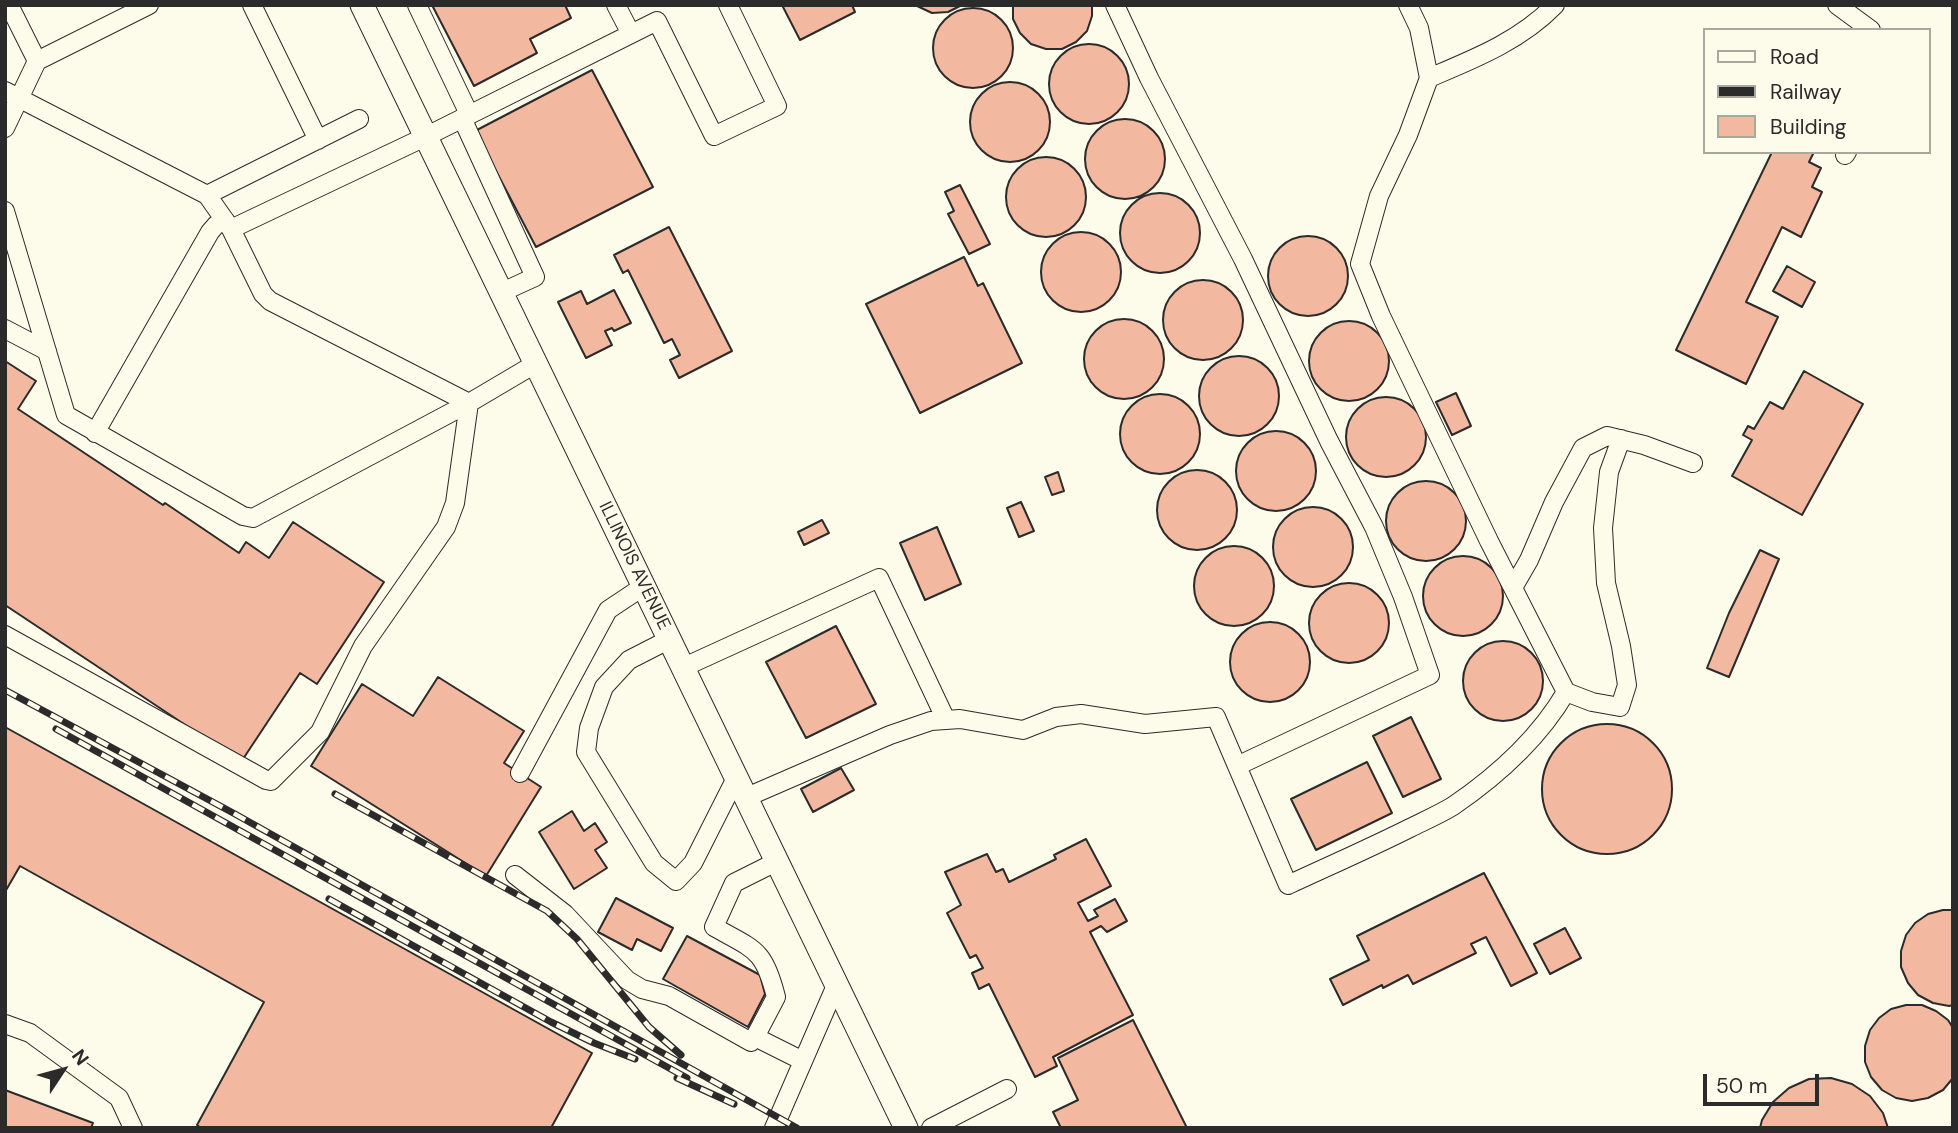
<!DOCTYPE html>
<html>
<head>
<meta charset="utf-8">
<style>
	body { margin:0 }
	#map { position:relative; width:1958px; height:1133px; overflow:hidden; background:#fdfbea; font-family:"DM Sans",sans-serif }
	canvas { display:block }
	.frame { position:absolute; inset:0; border:7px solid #2b2b2b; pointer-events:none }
	.legend { position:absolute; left:1703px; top:28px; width:228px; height:126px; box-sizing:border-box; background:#fdfbea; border:2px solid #a9a89e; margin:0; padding:9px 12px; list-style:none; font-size:21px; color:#2b2b2b }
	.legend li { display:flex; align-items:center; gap:14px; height:35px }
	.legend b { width:35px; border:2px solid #a9a89e }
	.north { position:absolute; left:28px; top:1035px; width:70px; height:70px; -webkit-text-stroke:5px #fdfbea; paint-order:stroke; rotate:54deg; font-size:19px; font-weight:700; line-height:28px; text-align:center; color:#2b2b2b }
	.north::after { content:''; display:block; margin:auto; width:24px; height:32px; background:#2b2b2b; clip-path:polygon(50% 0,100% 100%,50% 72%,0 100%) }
	.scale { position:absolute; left:1703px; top:1074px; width:116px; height:32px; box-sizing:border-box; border:4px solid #2b2b2b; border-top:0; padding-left:9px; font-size:21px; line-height:24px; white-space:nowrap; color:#2b2b2b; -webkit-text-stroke:5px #fdfbea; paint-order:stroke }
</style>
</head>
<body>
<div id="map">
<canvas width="1958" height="1133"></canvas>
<div class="frame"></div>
<ul class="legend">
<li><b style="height:9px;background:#fdfbea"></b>Road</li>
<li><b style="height:9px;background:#2b2b2b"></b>Railway</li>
<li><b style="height:19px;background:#f2b8a0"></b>Building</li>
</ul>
<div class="north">N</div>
<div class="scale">50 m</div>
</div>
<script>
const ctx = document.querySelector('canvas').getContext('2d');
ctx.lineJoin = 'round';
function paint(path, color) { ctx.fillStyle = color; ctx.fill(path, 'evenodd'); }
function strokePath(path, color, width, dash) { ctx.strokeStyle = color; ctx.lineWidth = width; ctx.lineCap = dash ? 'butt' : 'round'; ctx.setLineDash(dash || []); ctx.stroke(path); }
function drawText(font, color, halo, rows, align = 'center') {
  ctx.font = font + ' "DM Sans",sans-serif'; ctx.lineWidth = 5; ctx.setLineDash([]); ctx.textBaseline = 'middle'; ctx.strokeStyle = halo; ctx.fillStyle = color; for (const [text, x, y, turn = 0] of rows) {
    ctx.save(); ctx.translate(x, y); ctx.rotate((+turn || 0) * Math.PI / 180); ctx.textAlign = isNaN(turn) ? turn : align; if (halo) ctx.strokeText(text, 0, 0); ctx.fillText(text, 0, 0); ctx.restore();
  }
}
const building = new Path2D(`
	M432,5H565L571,18L530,39L537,53L474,86Z
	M782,5H852L855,12L800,40Z
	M915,5H962L948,12L932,13Z
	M1013,5H1092V16L1087,31L1076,42L1062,49H1046L1031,44L1020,33L1013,19Z
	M933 48a40 40 0 1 1 80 0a40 40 0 1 1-80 0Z
	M1049 84a40 40 0 1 1 80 0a40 40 0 1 1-80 0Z
	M592,70L653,187L536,247L475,131Z
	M970 122a40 40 0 1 1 80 0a40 40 0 1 1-80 0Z
	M1085 159a40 40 0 1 1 80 0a40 40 0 1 1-80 0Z
	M1772,152H1814L1809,162L1821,168L1812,187L1822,192L1801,237L1782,227L1746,302L1778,317L1746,384L1676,350Z
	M1006 197a40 40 0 1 1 80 0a40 40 0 1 1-80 0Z
	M960,185L990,244L969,254L948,214L954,211L945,192Z
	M1120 233a40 40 0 1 1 80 0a40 40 0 1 1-80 0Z
	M669,227L732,351L679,378L670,360L680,355L672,339L664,343L628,270L623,273L614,255Z
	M1041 272a40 40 0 1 1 80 0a40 40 0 1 1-80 0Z
	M1268 276a40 40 0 1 1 80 0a40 40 0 1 1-80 0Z
	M964,257L978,286L983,283L1022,363L920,413L866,304Z
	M1787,266L1815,282L1802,307L1773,291Z
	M1163 320a40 40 0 1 1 80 0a40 40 0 1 1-80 0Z
	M614,290L631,323L614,331L612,328L605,331L612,345L586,358L558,302L581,291L587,304Z
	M1084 359a40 40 0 1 1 80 0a40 40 0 1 1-80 0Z
	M1309 361a40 40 0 1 1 80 0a40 40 0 1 1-80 0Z
	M1199 396a40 40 0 1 1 80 0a40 40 0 1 1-80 0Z
	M5,361L36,381L18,409L163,505L165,503L239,553L246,542L269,558L293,522L384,582L317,684L300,673L241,762L5,605Z
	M1804,371L1863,404L1802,515L1732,476L1752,440L1743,435L1748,426L1754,429L1770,402L1783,409Z
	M1456,393L1471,426L1452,435L1436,402Z
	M1120 434a40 40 0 1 1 80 0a40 40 0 1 1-80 0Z
	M1346 437a40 40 0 1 1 80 0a40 40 0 1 1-80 0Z
	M1236 471a40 40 0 1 1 80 0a40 40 0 1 1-80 0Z
	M1157 510a40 40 0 1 1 80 0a40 40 0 1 1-80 0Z
	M1058,472L1064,491L1052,495L1045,477Z
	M1386 521a40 40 0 1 1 80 0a40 40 0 1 1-80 0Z
	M1021,502L1034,531L1019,537L1007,508Z
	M1273 547a40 40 0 1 1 80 0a40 40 0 1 1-80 0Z
	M822,520L829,533L804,545L798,532Z
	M937,527L961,584L925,600L900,543Z
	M1194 586a40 40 0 1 1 80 0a40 40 0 1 1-80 0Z
	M1760,550L1779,559L1729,677L1707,668L1729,613Z
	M1423 596a40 40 0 1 1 80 0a40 40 0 1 1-80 0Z
	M1309 623a40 40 0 1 1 80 0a40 40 0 1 1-80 0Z
	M1230 662a40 40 0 1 1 80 0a40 40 0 1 1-80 0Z
	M836,626L876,704L806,738L766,662Z
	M1463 681a40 40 0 1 1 80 0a40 40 0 1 1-80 0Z
	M438,677L524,731L504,763L541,787L486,876L311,766L362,684L413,716Z
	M1411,717L1441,779L1403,797L1373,736Z
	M1542 789a65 65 0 1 1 130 0a65 65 0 1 1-130 0Z
	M5,727L592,1053L551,1128H201L197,1125L264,1002L20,866L5,892Z
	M1367,762L1392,813L1316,850L1291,799Z
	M841,768L854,790L813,812L801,789Z
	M572,811L584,831L595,823L607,842L595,850L607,868L574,889L539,832Z
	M1086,839L1111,886L1078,903L1088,921L1098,916L1094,910L1115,899L1127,921L1107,932L1101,926L1090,932L1133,1015L1053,1057L1057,1066L1035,1077L989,984L979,989L972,973L983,968L976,955L970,958L947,913L961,905L945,872L987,854L996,872L1003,869L1009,882L1056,859L1054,855Z
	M1484,873L1537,973L1511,986L1486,937L1471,944L1476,953L1413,984L1408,975L1383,988L1382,985L1343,1005L1330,979L1369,960L1357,936Z
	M616,898L673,928L661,951L637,939L632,950L598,932Z
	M1943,910H1953V1005L1949,1006L1933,1003L1918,995L1908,983L1901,967V951L1906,935L1915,923L1928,914Z
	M1565,928L1581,958L1550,974L1534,944Z
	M687,936L760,975L765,994L748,1027L663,979Z
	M1906,1005H1922L1936,1011L1948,1020L1953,1028V1078L1943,1090L1928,1098L1912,1101L1896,1098L1882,1090L1871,1077L1865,1062V1046L1870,1030L1879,1018L1891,1009Z
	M1133,1020L1187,1128H1061L1053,1112L1078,1100L1058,1058Z
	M1831,1078L1852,1084L1870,1096L1883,1113L1888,1128H1760L1762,1120L1773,1102L1789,1088L1809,1079Z
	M5,1090L93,1123L91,1128H5Z`);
const minor = new Path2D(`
	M252,5L318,140
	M417,5L469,114
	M616,5L631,34
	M1115,5L1149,78L1243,259L1329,441L1374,527L1403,597L1430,675L1237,766L1288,885C1329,866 1370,848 1410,828C1424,821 1440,814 1453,806C1497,776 1539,738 1566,692L1489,541L1381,316L1360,264L1379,196L1408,135L1429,78L1419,28L1408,5
	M1837,5L1871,30
	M37,61L149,5
	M1429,78C1474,59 1520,41 1555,5
	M5,91L207,195L231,229L263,294L270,301L469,403
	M462,118L535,277L500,293
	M5,128L37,61L9,5
	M1845,155L1847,152
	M207,195L359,119
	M5,211L66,415L243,516L253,518L469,403
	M231,229L425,137L657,21L714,136L777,106L728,5
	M5,329L47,351
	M95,433L210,232L216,225L225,220
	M1514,586L1529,560L1554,502L1583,448L1607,436L1644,445L1693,463
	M5,635L266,780L271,781L320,732L363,646L446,527L455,503L469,403L535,364
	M670,639L629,660L604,687L589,728L586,752L654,863L676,881L693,863L737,776
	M684,667L879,578L946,720
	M1566,692L1592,702L1620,707L1627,685L1621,646L1606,583L1603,528L1609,472L1621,439
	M520,773L608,610L644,586
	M747,797L890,735L931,721L960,719L1023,730L1056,717L1081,714L1145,724L1216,717L1237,766
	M778,861L734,883L714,927C755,950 764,949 776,997L755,1037L803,1061
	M515,875L565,914L627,980L642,989L669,996L751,1042L755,1037
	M5,1024L30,1033L119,1098L133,1128
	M774,1128L837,983
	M931,1128L1007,1089`);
const major = new Path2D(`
	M362,5L906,1128`);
const rail = new Path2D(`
	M5,690L235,814L797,1128
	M56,729L687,1078
	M335,794L547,911L577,939L649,1027L681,1055
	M329,899L551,1022L594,1043L635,1059
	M677,1078L734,1104`);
const streetNames = [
	["ILLINOIS AVENUE",634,566,64]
];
paint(building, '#f2b8a0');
strokePath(building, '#2b2b2b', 2);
strokePath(minor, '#2b2b2b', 20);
strokePath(major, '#2b2b2b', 25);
strokePath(minor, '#fdfbea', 18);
strokePath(major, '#fdfbea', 23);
strokePath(rail, '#2b2b2b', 7);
strokePath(rail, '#fdfbea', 4.5, [13]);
drawText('18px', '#2b2b2b', '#fdfbea', streetNames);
</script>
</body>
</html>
